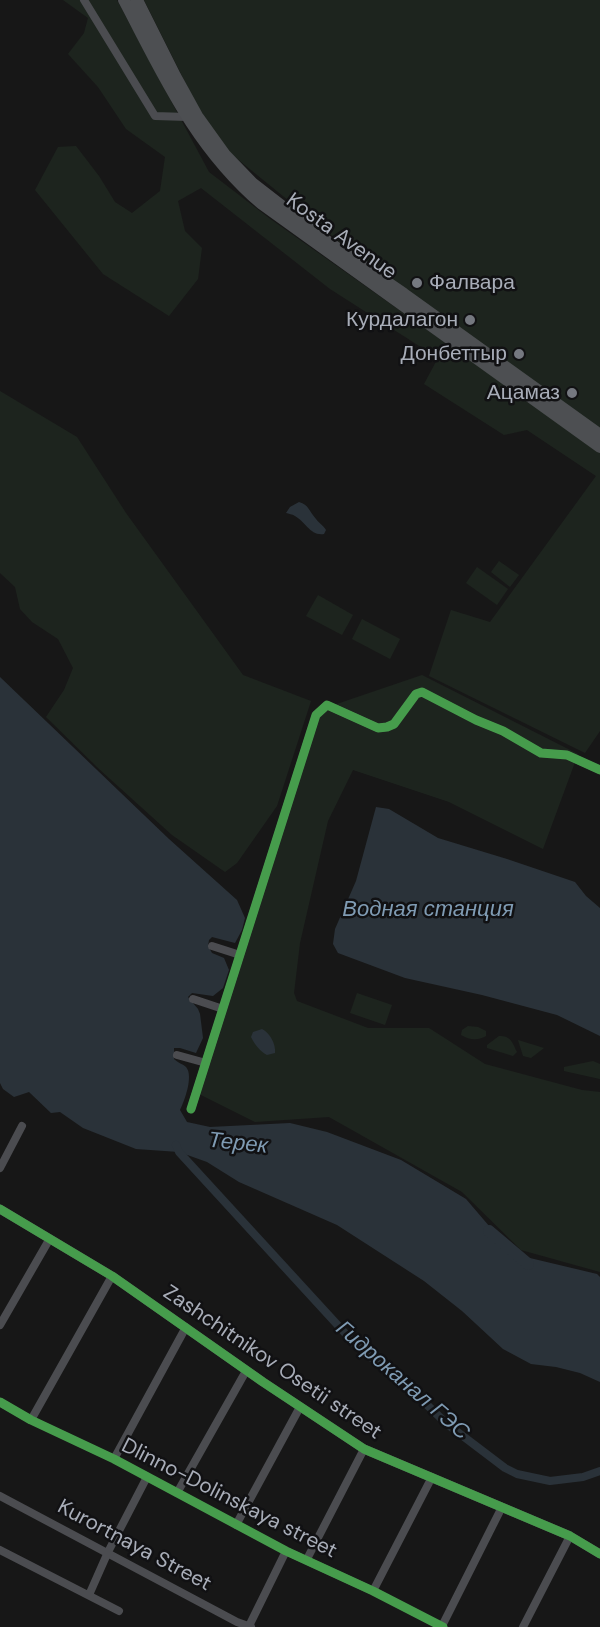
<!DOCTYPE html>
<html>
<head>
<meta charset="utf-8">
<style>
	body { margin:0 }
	canvas { display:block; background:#171717 }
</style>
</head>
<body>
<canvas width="600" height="1627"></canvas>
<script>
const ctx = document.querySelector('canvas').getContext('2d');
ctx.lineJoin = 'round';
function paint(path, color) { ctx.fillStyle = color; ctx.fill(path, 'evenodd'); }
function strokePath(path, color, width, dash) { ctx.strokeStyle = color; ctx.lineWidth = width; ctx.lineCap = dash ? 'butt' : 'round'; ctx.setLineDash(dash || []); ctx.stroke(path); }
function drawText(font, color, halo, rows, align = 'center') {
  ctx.font = font + ' "DM Sans",sans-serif'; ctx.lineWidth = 5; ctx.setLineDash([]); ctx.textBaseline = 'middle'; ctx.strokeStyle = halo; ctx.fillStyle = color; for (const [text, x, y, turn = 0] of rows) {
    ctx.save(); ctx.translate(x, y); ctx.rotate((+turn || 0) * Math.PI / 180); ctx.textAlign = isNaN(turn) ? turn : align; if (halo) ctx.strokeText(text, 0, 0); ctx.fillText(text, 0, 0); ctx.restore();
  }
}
const green = new Path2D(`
	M63,0H117L209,172L269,218L600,452V731L585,753L429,676L451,610L490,622L596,476L527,430L504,435L424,384L438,358L330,289L201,188L178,201L185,231L202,248L198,279L169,316L103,274L35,190L58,147L76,146L99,176L115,202L132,213L160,191L165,157L126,129L98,87L68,54L84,33L88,18Z
	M144,0H600V431L363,261L230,153L201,114Z
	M0,391L77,437L126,513L243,675L311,701L277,806L237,863L225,872L172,835L99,769L46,717L64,690L73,668L58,639L32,622L20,609L15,587L0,573Z
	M499,561L519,575L510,587L491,572Z
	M477,567L508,589L497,605L466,583Z
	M318,595L353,615L342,635L306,616Z
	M362,619L400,639L390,659L352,639Z
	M422,675L578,754L543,849L449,802L353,770L328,821L300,943L294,993L297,1001L368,1028H429L485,1064L582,1090L600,1092V1272L521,1250L462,1192L329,1117L255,1122L199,1094L322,709Z
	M357,993L392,1005L385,1025L350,1013Z
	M468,1026L478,1027L486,1031V1036C477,1041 470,1040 461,1035L462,1030Z
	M499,1036C511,1036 512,1042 517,1052L513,1056L487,1048V1045Z
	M518,1040L544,1048L531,1058L523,1056Z
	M593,1061L600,1064V1079L564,1071V1067Z`);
const water = new Path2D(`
	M299,502C309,505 309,511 316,519C319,523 323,525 326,530L324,534C310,536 306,522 295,516C292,514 289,514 286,513L290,507Z
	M0,677L169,839L237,900L245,918L242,930L235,943L212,937L209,940L208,946L212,953L224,958L229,970L223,988L213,996L192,993L188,997L198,1009L200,1014L203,1038L196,1053L180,1048H174V1059C178,1063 183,1064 186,1067C194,1076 184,1102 180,1110L187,1122L210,1127L290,1123L327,1132L401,1160L466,1199L513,1254L597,1274L600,1277V1382L580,1373L556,1367L531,1364L503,1349L462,1311L424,1281L337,1225L239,1182L207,1162L179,1152L136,1149L83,1128L60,1112L51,1113L29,1092L14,1097L3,1089L0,1083Z
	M376,807L389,809L438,838L507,859L575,882L586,896L600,908V1036L557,1015L482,995L405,978L338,953L333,944L335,929L356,881Z
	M262,1029C270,1033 276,1044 275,1053L267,1055C260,1051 255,1045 251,1037L253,1032Z`);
const canal = new Path2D(`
	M176,1145L179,1152L355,1344L423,1401L447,1424L505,1468L517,1474L550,1481L583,1477L600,1471`);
const river = new Path2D(`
	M489,1231L528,1264`);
const minor = new Path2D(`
	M84,0L155,116L187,117
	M212,946L240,955
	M193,999L223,1009
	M177,1055L206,1063
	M191,1109L316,715L327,705L378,728L387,727L394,724L416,694L422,692L476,720L503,731L541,753L567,755L600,770
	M0,1168L22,1126
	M0,1325L49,1240
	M0,1402L31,1420L114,1459L286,1551L373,1591L443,1627
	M31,1420L112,1276
	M114,1459L186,1327
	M177,1493L246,1371
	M0,1496L237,1622L251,1627
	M236,1525L300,1407
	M0,1550L119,1611
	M307,1559L364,1449
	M373,1591L432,1477
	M89,1595L108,1552L147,1477
	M249,1626L286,1551
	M442,1626L502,1507
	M523,1627L570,1536`);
const tertiary = new Path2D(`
	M0,1209L112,1276L263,1382L364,1449L570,1536L600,1554`);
const primary = new Path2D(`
	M124,0C164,76 195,147 262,204L600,447
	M137,0L175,76L197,116L225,155L252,183L328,242L404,294L600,435`);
const cycleway = new Path2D(`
	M191,1109L316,715L327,705L378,728L387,727L394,724L416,694L422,692L476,720L503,731L541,753L567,755L600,770
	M0,1209L112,1276L263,1382L364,1449L570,1536L600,1554
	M0,1402L31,1420L114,1459L286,1551L373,1591L443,1627`);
const markers = [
	[417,283,6,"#757880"],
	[470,320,6,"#757880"],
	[519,354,6,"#757880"],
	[572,393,6,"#757880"]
];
const streetNames = [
	["Kosta Avenue",341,237,36],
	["Zashchitnikov Osetii street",272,1363,34],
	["Dlinno-Dolinskaya street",229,1499,27],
	["Kurortnaya Street",134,1546,28]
];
const poiNames = [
	["Фалвара",429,283,"left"],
	["Курдалагон",458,320],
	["Донбеттыр",507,354],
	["Ацамаз",560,393]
];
const waterNames = [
	["Водная станция",428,910],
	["Терек",238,1144,6],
	["Гидроканал ГЭС",402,1381,41]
];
paint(green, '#1d241e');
paint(water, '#2a3239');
strokePath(canal, '#2a3239', 8);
strokePath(river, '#2a3239', 12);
strokePath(minor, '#4b4c50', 8);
strokePath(tertiary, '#4b4c50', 9);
strokePath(primary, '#4d4f52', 12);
strokePath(cycleway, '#469c4c', 9);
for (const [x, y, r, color] of markers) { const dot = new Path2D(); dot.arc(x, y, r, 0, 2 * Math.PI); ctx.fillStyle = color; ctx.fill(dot); strokePath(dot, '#111113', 2); }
drawText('21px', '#a8adb8', '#111113', streetNames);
drawText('21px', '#a8adb8', '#111113', poiNames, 'right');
drawText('italic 22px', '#7f9bb3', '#111113', waterNames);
</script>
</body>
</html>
